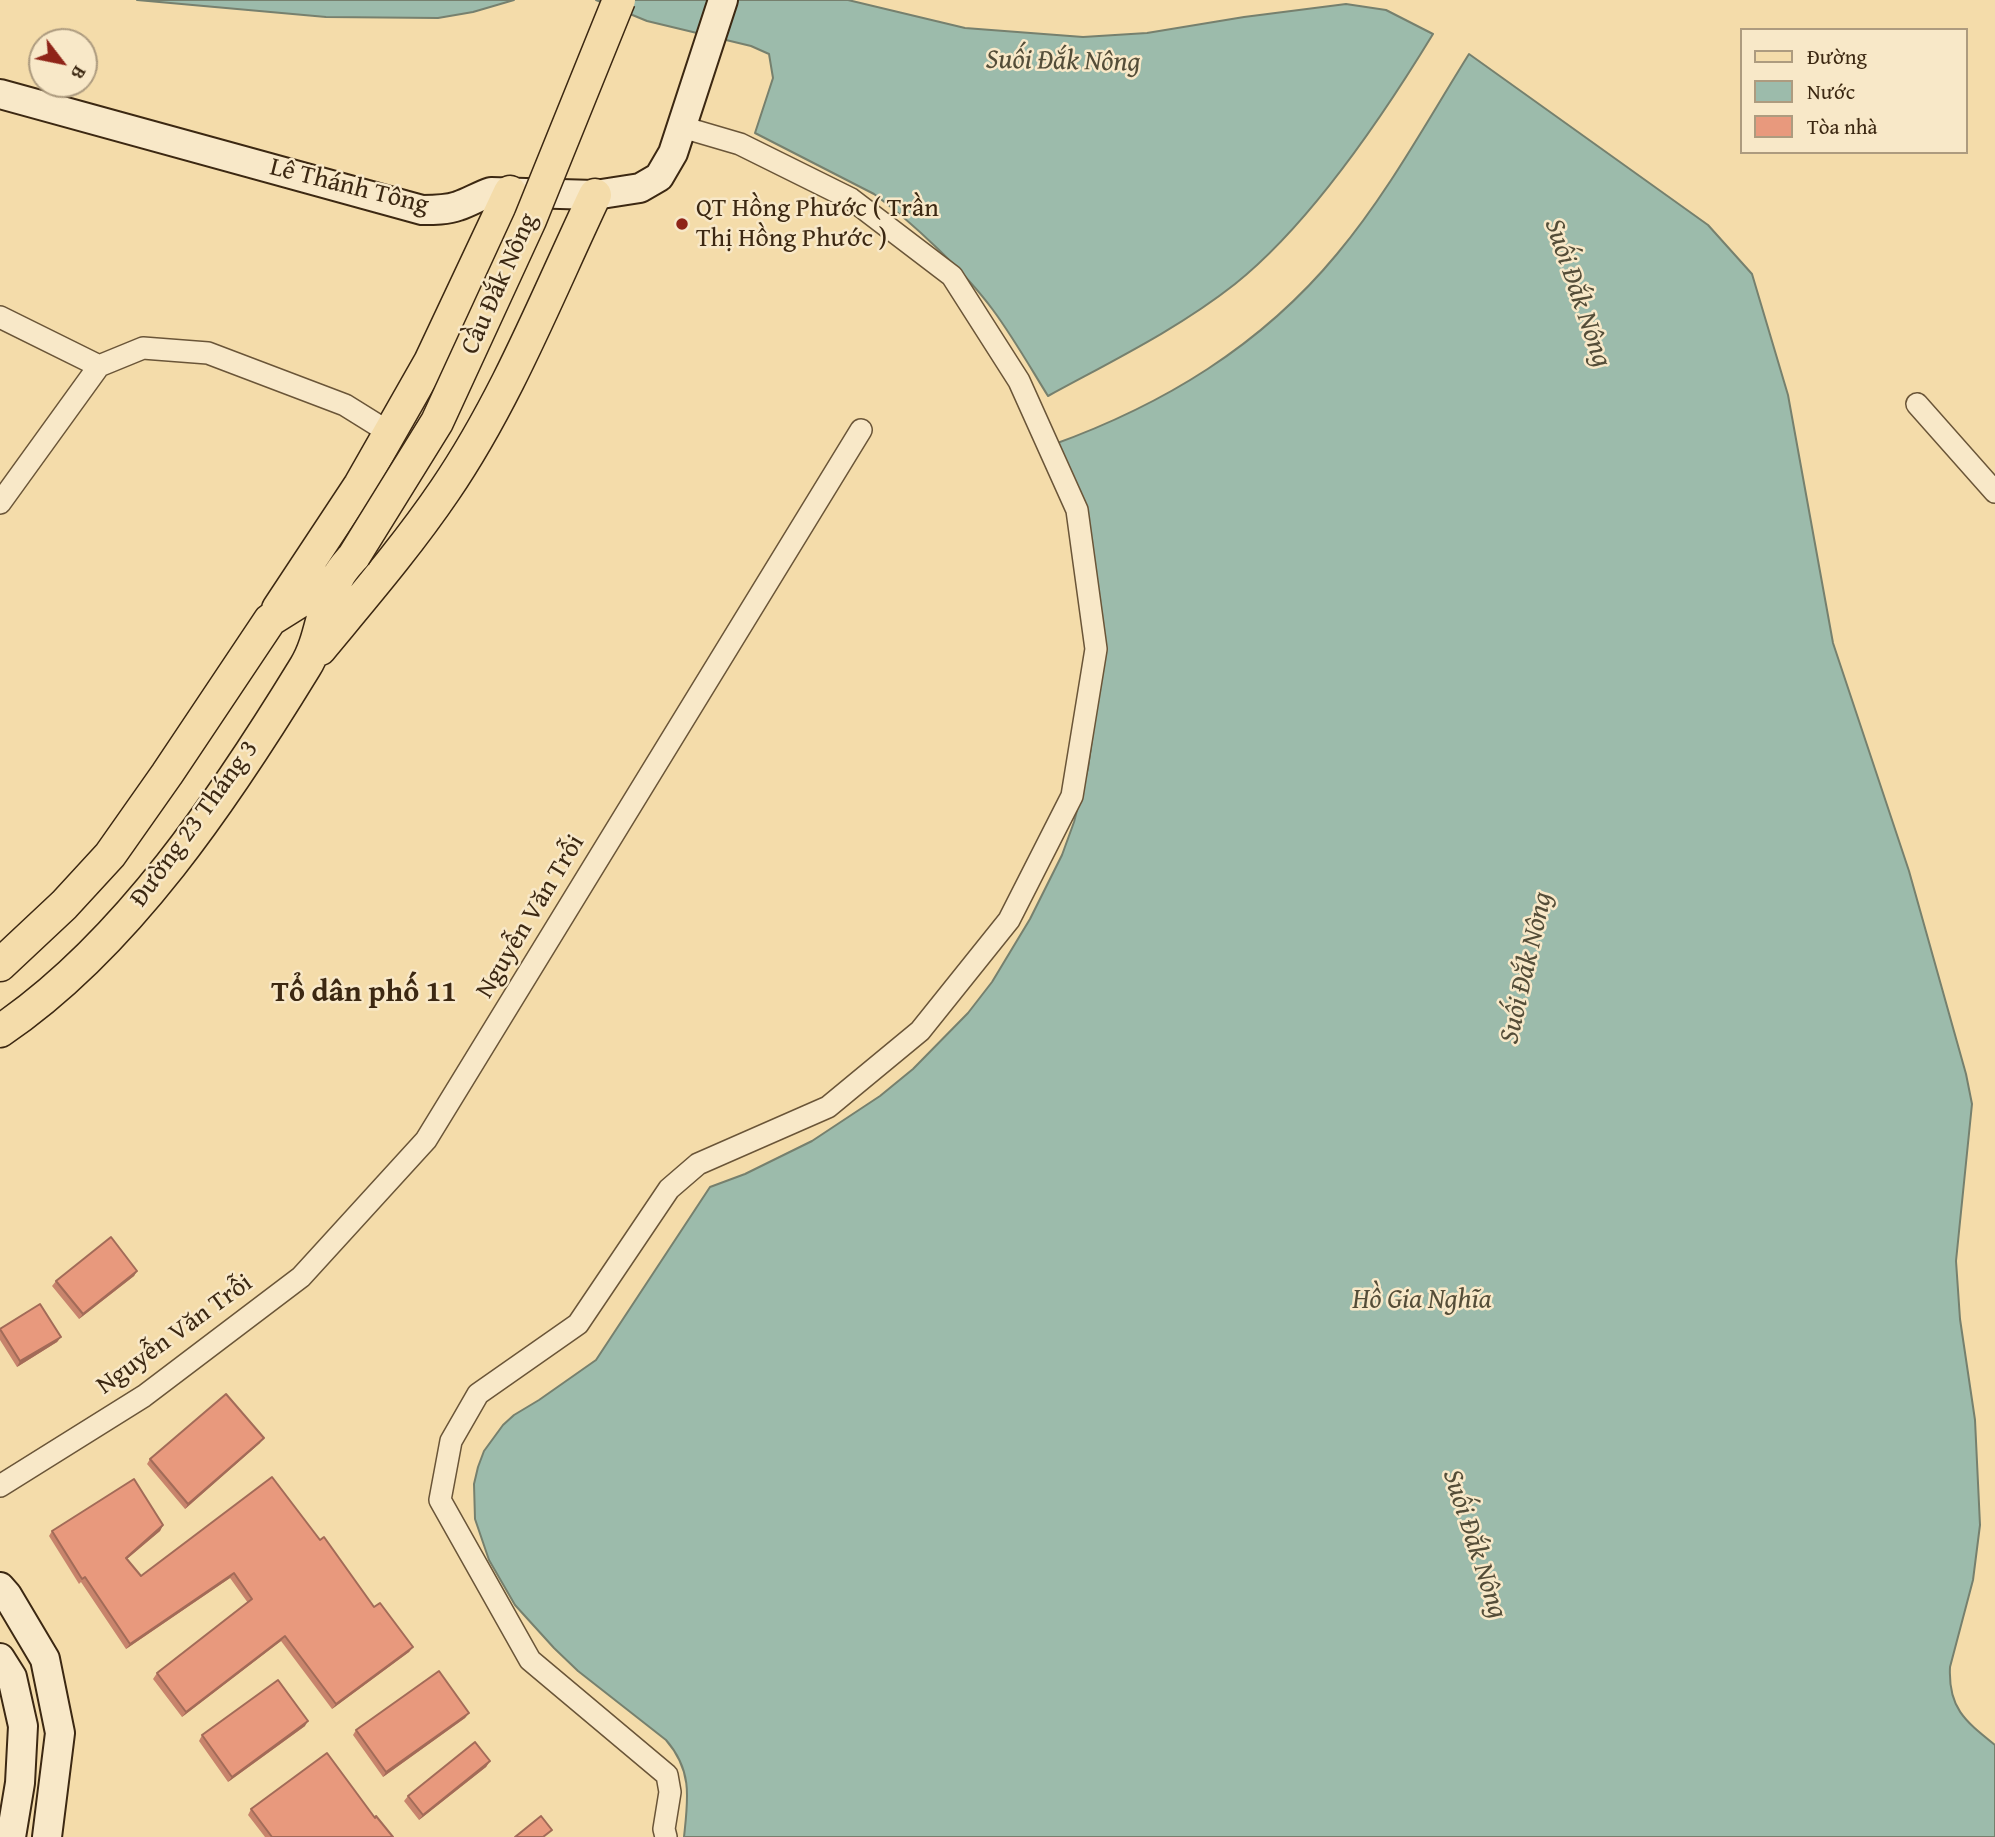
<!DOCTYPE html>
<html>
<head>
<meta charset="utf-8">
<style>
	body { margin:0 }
	#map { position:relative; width:1995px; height:1837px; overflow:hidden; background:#f4dcaa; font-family:"Gentium Book Plus",serif }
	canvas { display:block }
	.legend { position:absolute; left:1740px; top:28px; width:228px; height:126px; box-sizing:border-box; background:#f8e8c8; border:2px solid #ad9b7f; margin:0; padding:9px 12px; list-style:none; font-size:21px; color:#3c2812 }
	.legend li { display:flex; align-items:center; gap:14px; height:35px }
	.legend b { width:35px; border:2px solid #ad9b7f }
	.north { position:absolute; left:28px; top:28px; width:70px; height:70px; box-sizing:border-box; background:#f8e8c8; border:2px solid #ad9b7f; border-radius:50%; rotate:122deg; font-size:19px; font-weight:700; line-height:28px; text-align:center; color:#3c2812 }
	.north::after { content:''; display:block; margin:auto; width:24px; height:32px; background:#8f2418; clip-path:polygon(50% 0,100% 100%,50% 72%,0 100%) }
</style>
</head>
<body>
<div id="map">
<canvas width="1995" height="1837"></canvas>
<ul class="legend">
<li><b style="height:9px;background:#f4dcaa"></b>Đường</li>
<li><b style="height:19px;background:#9cbbab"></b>Nước</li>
<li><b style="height:19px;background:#e8997d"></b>Tòa nhà</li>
</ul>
<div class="north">B</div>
</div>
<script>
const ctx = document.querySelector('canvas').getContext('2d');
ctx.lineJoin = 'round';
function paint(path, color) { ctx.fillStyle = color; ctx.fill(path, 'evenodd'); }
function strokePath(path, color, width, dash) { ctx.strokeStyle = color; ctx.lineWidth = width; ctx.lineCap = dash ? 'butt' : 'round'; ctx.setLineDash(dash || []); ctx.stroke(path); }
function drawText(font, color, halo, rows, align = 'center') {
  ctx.font = font + ' "Gentium Book Plus",serif'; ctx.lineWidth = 5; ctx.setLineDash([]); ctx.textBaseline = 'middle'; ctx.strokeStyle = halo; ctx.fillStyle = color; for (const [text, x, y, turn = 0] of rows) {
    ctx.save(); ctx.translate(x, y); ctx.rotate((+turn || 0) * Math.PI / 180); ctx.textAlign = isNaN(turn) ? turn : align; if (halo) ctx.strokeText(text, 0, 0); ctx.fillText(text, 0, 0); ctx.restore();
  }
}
const water = new Path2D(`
	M137,0H514L473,12L438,18L326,17Z
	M596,0H848L965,28L1083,37L1147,33L1244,17L1346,4L1386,10L1433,34C1383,116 1310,224 1235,284C1178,329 1112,361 1048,396C1030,367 1013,337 993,310C965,272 912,222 874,194L755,133L773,78L769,54L751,46L647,21Z
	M1469,54L1708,225L1752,274L1788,395L1833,643L1909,871L1966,1074L1972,1104L1956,1261L1960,1319L1975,1420L1980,1525L1973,1580L1950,1667C1948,1708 1965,1721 1995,1745V1837H684C688,1799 693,1771 666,1740L578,1671L554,1648L515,1605L489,1560L475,1519L474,1484L478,1467L484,1451L503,1425L514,1415L539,1400L596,1360L710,1187L745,1174L812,1141L880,1096L913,1069L968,1013L992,982L1030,919L1062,855L1074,822L1088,768L1096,709V632L1052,445C1163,405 1261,346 1337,254C1388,193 1427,121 1469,54Z`);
const street = new Path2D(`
	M0,317L99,366
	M1917,404L1995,492
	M0,503L99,366L143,348L208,353L345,405L390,433
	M0,1486L144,1396L301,1277L426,1140L861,430
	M666,1837L664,1829L670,1792L667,1775L530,1660L440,1500L451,1441L478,1394L578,1324L669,1189L698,1164L828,1107L920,1031L1009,920L1072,796L1096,649L1077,510L1019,381L952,276L851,199L740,144L682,127`);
const secondary = new Path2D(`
	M0,94L422,210C434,210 447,210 458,206C470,202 479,196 491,192L595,195L640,188L659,177L673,153L723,0
	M0,1587L7,1595L45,1659L60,1733L47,1837
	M0,1658L12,1677L23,1726L20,1783L11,1837`);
const primary = new Path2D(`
	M278,609L360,485L430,362L510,192
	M320,649C363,597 407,546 445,490C507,399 548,294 595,195
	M0,965L64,905L110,855L167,774L270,620L337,578
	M0,1031C127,945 226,796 305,667C322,640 322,603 338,577C342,569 349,562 354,556`);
const primaryBridge = new Path2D(`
	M354,556L437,422L530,220L619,0`);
const wall = new Path2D(`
	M137,1271L134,1276L79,1319L52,1286L56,1281Z
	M0,1329L61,1337L57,1342L17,1367L0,1340Z
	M260,1443L185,1509L147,1464L150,1459Z
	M163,1525L160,1531L127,1559L141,1576L320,1540L374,1607L413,1647L409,1652L332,1709L281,1641L182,1717L153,1679L157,1673L248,1603L230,1578L126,1649L81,1582L79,1584L49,1536L52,1531Z
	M469,1713L465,1718L383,1777L353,1735L356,1730Z
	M305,1726L228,1782L199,1741L202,1735Z
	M490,1761L486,1767L419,1820L404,1801L408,1796Z
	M251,1809L375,1818L393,1837H265L248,1815Z`);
const shadedWall = new Path2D(`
	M137,1271L134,1276L79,1319L83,1314Z
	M61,1337L57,1342L17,1367L20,1361Z
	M264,1438L260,1443L185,1509L188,1504Z
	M163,1525L160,1531L122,1563L126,1558Z
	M234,1573L230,1578L126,1649L130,1644Z
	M285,1636L281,1641L182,1717L186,1712Z
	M413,1647L409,1652L332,1709L336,1704Z
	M469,1713L465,1718L383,1777L386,1772Z
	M308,1721L305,1726L228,1782L232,1777Z
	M490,1761L486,1767L419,1820L423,1815Z`);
const building = new Path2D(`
	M111,1237L137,1271L83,1314L56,1281Z
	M40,1304L61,1337L20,1361L0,1329Z
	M226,1394L264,1438L188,1504L150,1459Z
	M272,1477L320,1540L324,1537L374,1607L380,1603L413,1647L336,1704L285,1636L186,1712L157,1673L252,1599L234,1573L130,1644L85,1577L82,1579L52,1531L134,1479L163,1525L126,1558L141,1576Z
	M439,1671L469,1713L386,1772L356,1730Z
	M278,1680L308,1721L232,1777L202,1735Z
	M475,1742L490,1761L423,1815L408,1796Z
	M327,1753L375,1818L376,1816L393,1837H272L251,1809Z
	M541,1816L552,1830L543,1837H515Z`);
const markers = [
	[682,224,7,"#8f2418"]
];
const streetNames = [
	["Lê Thánh Tông",349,187,14],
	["Cầu Đắk Nông",500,284,-66],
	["Đường 23 Tháng 3",195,824,-54],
	["Nguyễn Văn Trỗi",531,917,-59],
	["Nguyễn Văn Trỗi",175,1335,-36]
];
const poiNames = [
	["QT Hồng Phước ( Trần",696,209],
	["Thị Hồng Phước )",696,239]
];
const waterNames = [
	["Suối Đắk Nông",1063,62,1],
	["Suối Đắk Nông",1577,293,71],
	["Suối Đắk Nông",1527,968,-77],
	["Hồ Gia Nghĩa",1422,1301],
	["Suối Đắk Nông",1474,1544,72]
];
const quarterNames = [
	["Tổ dân phố 11",364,993]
];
paint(water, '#9cbbab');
strokePath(water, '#76806e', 2);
strokePath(street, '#6a5538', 24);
strokePath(secondary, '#3c2812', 32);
strokePath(primary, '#3c2812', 35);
strokePath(street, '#f8e8c8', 21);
strokePath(secondary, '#f8e8c8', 28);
strokePath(primary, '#f4dcaa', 32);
strokePath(primaryBridge, '#3c2812', 35, []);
strokePath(primaryBridge, '#f4dcaa', 32);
paint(wall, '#c8846c');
paint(shadedWall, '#a26b58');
paint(building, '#e8997d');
strokePath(building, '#a26b58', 2);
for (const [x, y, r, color] of markers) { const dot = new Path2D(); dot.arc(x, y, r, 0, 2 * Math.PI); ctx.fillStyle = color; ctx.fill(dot); strokePath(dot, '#f8e8c8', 2.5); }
drawText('26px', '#3c2812', '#f8e8c8', streetNames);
drawText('26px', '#3c2812', '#f8e8c8', poiNames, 'left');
drawText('italic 28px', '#544d38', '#f8e8c8', waterNames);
drawText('bold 30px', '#3c2812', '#f8e8c8', quarterNames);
</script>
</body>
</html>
